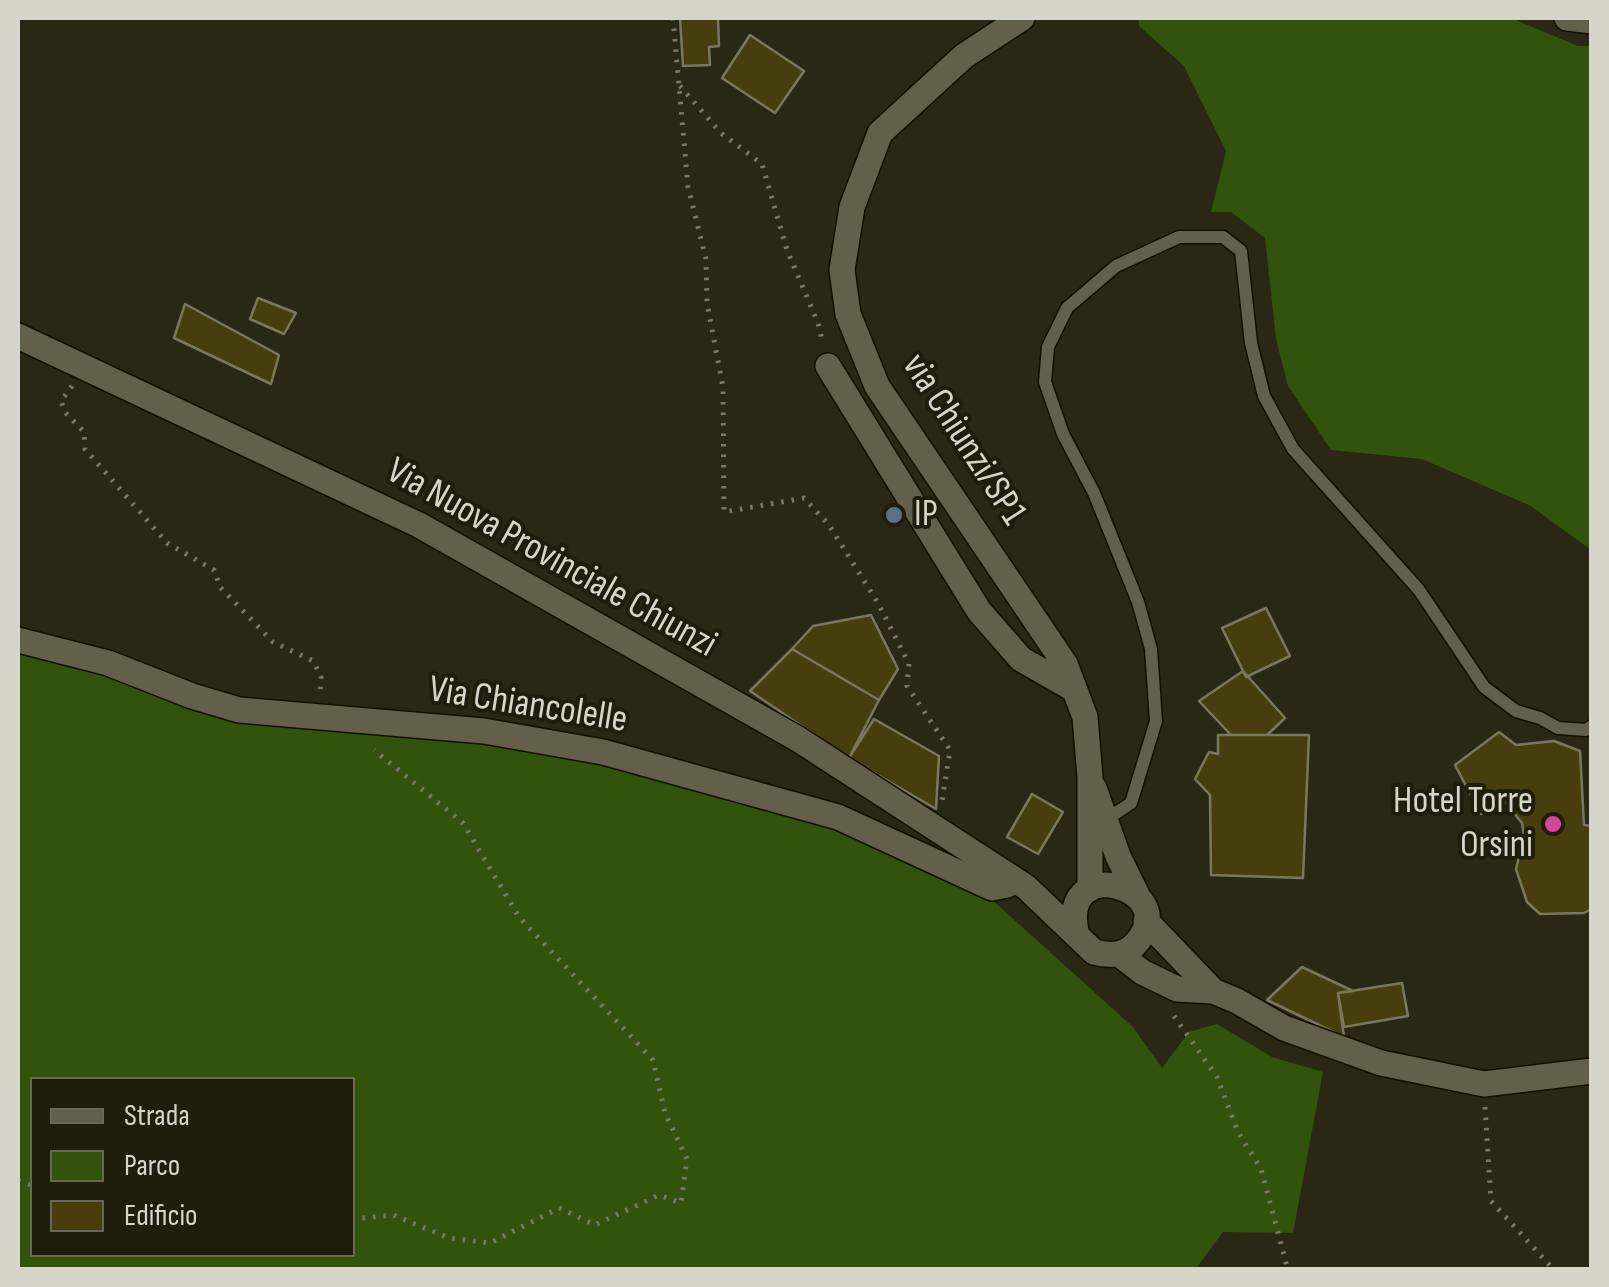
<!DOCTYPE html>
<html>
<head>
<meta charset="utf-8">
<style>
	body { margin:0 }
	#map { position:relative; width:1609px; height:1287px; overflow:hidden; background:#2a2714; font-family:"Sofia Sans Condensed",sans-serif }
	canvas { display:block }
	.frame { position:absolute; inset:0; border:20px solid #d7d5ca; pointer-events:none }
	.legend { position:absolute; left:30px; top:1077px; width:325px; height:180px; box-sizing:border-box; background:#201d0b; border:2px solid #696757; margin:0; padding:12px 18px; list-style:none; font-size:30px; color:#d7d5ca }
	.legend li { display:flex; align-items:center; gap:20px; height:50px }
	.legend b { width:50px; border:2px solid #696757 }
</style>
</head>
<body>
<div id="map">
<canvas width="1609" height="1287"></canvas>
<div class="frame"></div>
<ul class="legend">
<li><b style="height:12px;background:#635f4b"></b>Strada</li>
<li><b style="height:28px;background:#31530c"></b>Parco</li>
<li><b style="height:28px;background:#473e0d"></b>Edificio</li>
</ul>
</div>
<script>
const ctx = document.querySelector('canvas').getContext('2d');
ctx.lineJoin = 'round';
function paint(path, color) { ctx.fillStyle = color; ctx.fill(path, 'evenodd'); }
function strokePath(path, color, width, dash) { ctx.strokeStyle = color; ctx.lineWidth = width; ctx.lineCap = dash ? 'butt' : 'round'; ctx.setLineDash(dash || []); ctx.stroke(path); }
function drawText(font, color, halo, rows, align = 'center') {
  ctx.font = font + ' "Sofia Sans Condensed",sans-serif'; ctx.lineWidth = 8; ctx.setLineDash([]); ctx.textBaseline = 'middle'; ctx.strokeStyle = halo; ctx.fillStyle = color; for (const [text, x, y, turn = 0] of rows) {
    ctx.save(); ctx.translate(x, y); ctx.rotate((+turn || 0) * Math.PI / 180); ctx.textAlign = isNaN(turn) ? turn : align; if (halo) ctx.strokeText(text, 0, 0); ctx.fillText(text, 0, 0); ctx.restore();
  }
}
const green = new Path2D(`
	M1138,18H1511L1578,46H1591V550L1531,506L1422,459L1331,450L1288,386L1276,339L1265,238L1231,212H1211L1226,151L1184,66L1139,26Z
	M18,650L104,672L188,706L483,741L600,762L834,827L990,898L1133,1027L1162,1068L1189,1032L1217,1024L1272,1057L1323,1072L1293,1233L1223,1232L1195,1270L18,1269ZM32,1080H352V1254H32Z`);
const building = new Path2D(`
	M680,18H718L719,46L709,47L710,65L683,66Z
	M750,35L804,71L775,113L722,78Z
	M258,298L296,313L284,334L250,319Z
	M185,304L279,355L271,384L174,338Z
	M1266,608L1290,656L1246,677L1222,628Z
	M871,615L898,669L879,700L792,649L813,626Z
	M792,649L879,700L849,758L750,691Z
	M1243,671L1285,718L1267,735H1231L1199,701Z
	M874,719L939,756L936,809L849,758Z
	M1499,732L1516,745L1554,741L1580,751L1584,825L1592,826V909L1584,913L1540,914L1527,902L1516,869L1524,837L1522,823L1505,802L1481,814L1455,765Z
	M1218,735H1309L1303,878L1211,875L1210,795L1195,779L1209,752L1218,754Z
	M1032,794L1063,812L1038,854L1007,837Z
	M1302,967L1353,991L1338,993L1344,1037L1267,1000Z
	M1402,983L1408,1016L1344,1027L1338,993Z`);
const path = new Path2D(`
	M673,18L688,187L706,259L707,303L723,387L724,512L804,498L829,525L878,603L909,664L907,686L950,750L942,801
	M680,86L721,133L762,164L787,250L818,323L823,344
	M72,386L61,401L65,412L84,432L85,449L167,543L214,570L220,587L273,642L313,661L321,677L320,694
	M1174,1016L1217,1077L1238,1132L1261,1169L1288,1270
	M1485,1107L1491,1201L1554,1270
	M18,1181L32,1185
	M352,1219L393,1215L449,1238L490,1243L559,1208L595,1225L659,1195L681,1203L687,1159L665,1113L653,1060L519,917L463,823L374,750`);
const lane = new Path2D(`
	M1107,819L1131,803L1156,721L1151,649L1138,602L1094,493L1063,434L1045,382L1048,347L1067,308L1116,266L1179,237H1223L1241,251L1251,343L1264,396L1293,449L1419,590L1484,687L1516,711L1540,718L1558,728L1586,730L1592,726`);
const street = new Path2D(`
	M18,640L108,663L192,696L239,710L484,731L603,752L838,817L992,888L1007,885L1014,880`);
const secondary = new Path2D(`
	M1022,18L964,56L880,133L852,207L842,270L848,314L877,386L1065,664L1085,717L1090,777V889
	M1567,18L1592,21
	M18,336L419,525L798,739L1026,887L1094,952C1110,956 1126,956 1137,942C1183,889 1060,851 1076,931
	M828,366L979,611L1021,659L1075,690
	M1094,788L1118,856L1137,895
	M1146,921L1213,991
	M1119,954L1142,972L1177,989L1213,991L1237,1001L1284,1028L1381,1063L1484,1084L1592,1071`);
const markers = [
	[894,515,10,"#5c6f8a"],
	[1553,824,10,"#d1479c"]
];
const streetNames = [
	["via Chiunzi/SP1",963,440,57],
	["Via Nuova Provinciale Chiunzi",551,559,29],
	["Via Chiancolelle",528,706,9]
];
const poiNames = [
	["IP",914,515],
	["Hotel Torre",1533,802,"right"],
	["Orsini",1533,846,"right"]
];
paint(green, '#31530c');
paint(building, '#473e0d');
strokePath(building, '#7a7761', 2.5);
strokePath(lane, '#130f01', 15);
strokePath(street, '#130f01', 28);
strokePath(secondary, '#130f01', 28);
strokePath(path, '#7b7869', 5, [2.5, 8]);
strokePath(lane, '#635f4b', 12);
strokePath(street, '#635f4b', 25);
strokePath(secondary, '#635f4b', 25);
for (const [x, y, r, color] of markers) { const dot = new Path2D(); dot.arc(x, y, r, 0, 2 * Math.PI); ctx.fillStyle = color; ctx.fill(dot); strokePath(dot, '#201d0b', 4); }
drawText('38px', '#d7d5ca', '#201d0b', streetNames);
drawText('38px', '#d7d5ca', '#201d0b', poiNames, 'left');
</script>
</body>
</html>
